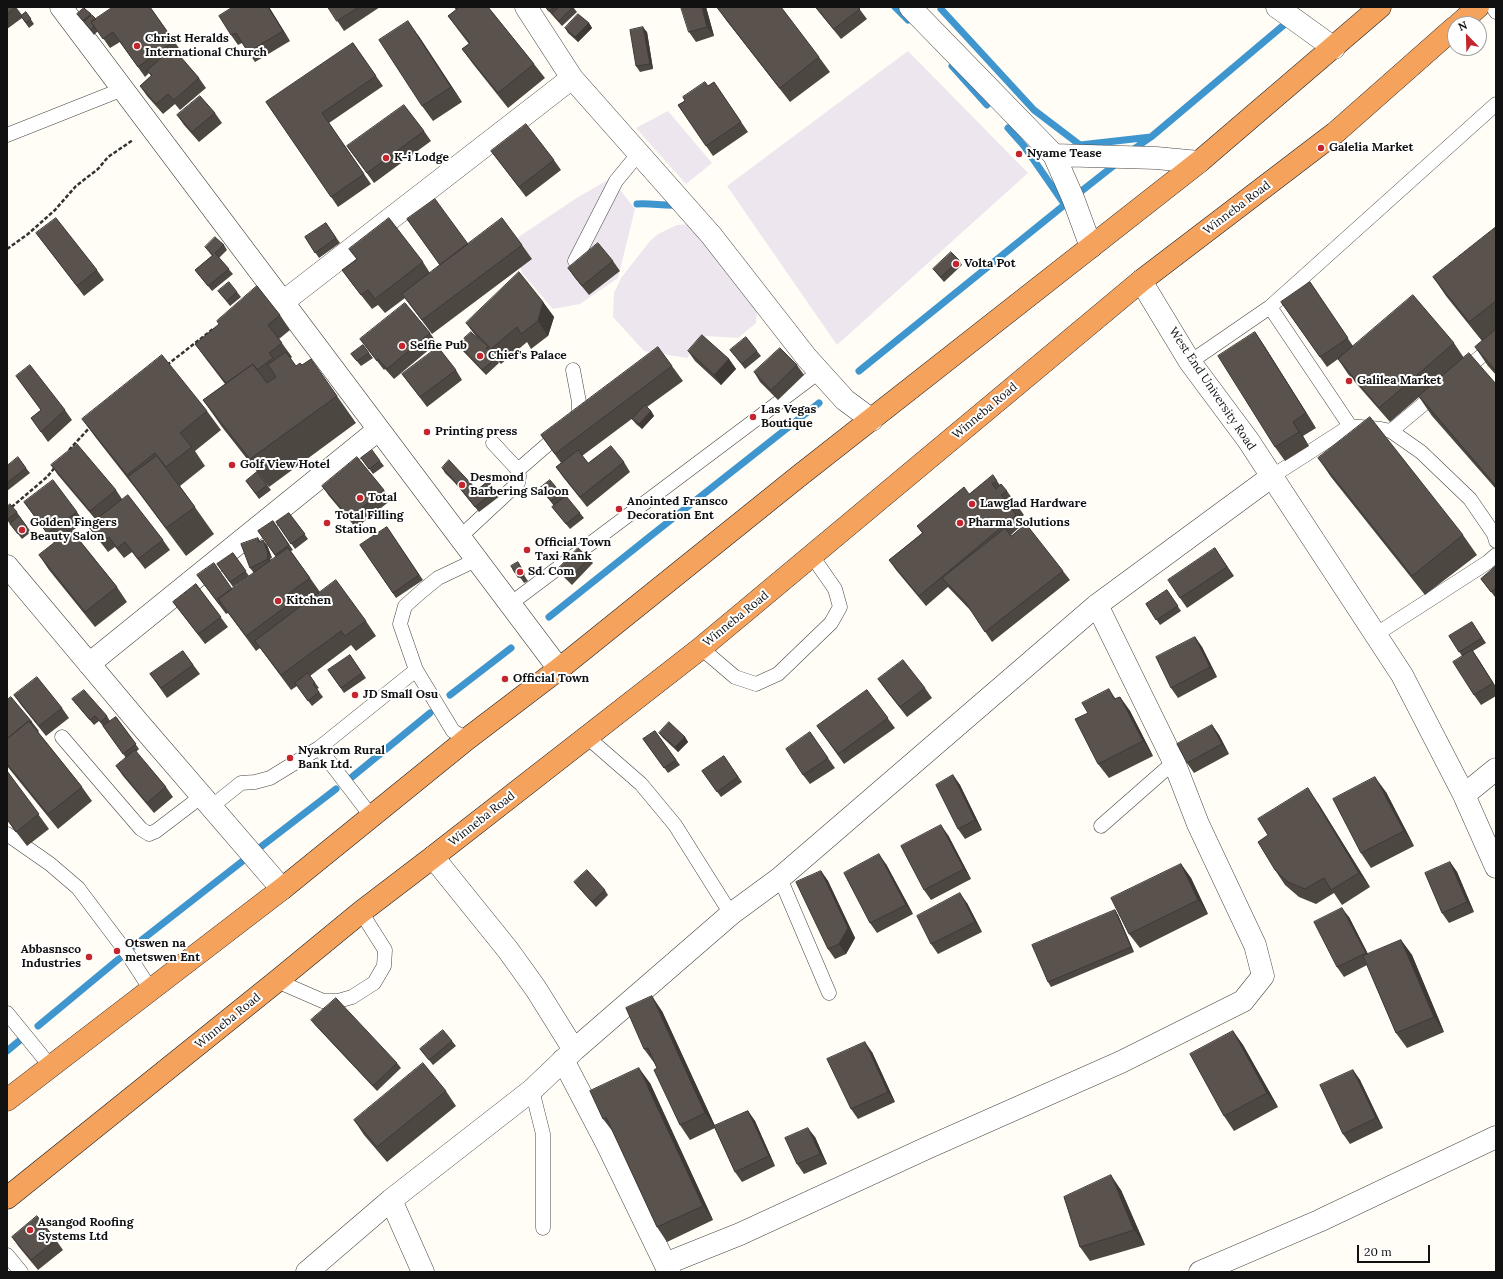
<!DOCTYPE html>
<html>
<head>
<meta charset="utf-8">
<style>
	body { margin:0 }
	#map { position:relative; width:1503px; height:1279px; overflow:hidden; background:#fffdf5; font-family:Lora,serif }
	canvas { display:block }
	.frame { position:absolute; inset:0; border:8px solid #111; pointer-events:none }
	.north { position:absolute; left:1447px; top:16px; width:40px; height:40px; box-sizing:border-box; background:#fff; border:1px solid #a0a0a0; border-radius:50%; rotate:337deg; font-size:11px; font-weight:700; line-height:16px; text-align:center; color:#111 }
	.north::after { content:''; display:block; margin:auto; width:14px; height:18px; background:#c4262e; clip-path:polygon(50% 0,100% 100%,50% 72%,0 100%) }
	.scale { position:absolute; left:1357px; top:1245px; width:73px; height:18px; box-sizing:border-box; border:2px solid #111; border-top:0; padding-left:5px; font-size:12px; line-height:14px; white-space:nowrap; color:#111; -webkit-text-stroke:3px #fff; paint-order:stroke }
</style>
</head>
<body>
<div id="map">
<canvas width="1503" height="1279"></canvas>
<div class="frame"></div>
<div class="north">N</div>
<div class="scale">20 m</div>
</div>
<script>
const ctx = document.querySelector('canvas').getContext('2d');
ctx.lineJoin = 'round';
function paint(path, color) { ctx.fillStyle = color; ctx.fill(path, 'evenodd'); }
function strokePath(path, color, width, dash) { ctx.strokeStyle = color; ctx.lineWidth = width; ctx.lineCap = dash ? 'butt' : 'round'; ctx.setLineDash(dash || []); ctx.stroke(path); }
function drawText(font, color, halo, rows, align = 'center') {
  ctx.font = font + ' Lora,serif'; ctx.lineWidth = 4; ctx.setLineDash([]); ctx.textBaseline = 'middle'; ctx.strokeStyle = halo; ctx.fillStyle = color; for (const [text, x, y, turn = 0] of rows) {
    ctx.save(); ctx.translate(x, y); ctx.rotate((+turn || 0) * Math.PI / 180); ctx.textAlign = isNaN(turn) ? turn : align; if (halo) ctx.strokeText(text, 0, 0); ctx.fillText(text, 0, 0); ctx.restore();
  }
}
const industrial = new Path2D(`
	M908,51L1028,173L837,345L727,186Z
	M668,111L712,163L686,184L636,128Z
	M611,178L635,209L618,278L580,304L553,309L522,273L514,240L575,199Z
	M698,224L758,300L756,323L738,338L706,336L687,358L644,351L613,317L614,293L621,278L650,241L658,234L677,225Z`);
const stream = new Path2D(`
	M895,7L908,20
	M941,9L1034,110L1080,145L1151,137
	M952,66L987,105
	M1008,128L1024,146L1065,205
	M1131,151L1151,137L1285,24
	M1079,193L1117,163
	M637,204C651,203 664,206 678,205
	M859,371L1068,202
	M549,617L653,534L819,403
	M450,695L511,648
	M352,777L430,713
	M258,849L336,789
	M134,946L244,860
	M38,1026L120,958
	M7,1051L19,1041`);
const path = new Path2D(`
	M7,249L28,234L55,210L76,186L98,169L108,157L133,140
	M167,365L213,329
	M69,450L91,426
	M7,511L47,477L56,466`);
const lane = new Path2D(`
	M1493,7L1496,12
	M7,135L123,89
	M575,261L616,181L639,153
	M1270,307L1496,104
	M1190,362L1270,307L1350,426
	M1462,372L1496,344
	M1391,431L1438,392
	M518,470L578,418L579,402L573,370
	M1271,477L1350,426L1381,429L1391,431L1421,452L1470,499L1494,534L1496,541
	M460,537L518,483L519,476L518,470L493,443
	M510,604L819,372
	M1375,635L1488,562L1496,555
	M701,648L735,677L756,684L778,674L831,623L840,607L835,589L812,556
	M62,737L141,829L149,834L156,831L202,796
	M587,737L641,784L675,825L731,914
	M467,739L453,731L416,670L400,624L405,606L422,591L438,578L476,560
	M211,807L241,783L255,782L270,778L319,748
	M371,816L319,748L416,670
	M1101,826L1174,762
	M7,834L50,864L78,888L127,953L151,990
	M780,878L829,993
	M277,981L323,1001H338L352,997L374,983L384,966L385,950L361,912
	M7,1013L51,1067
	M532,1090L543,1134V1228
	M7,1255L21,1272`);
const street = new Path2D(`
	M61,7L559,669
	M526,7L572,78L711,235L807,358L845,400L872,420
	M910,7L1054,155L1073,198L1091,247
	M1277,7L1334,48
	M1054,155L1156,158L1199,162
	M1141,281L1190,362L1248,440L1402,675L1464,795L1496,867
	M283,302L572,78
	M7,566L138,722L282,889
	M89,664L378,430
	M1464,795L1496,769
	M433,857L508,950L536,989L574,1050
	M563,1060L607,1144L669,1272
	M391,1200L423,1272
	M665,1264L740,1234L929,1147L1121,1062L1243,1001L1263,976L1255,945L1198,824L1174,762L1097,605
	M307,1272L391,1200L532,1090L574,1050L731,914L780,878L1097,605L1271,477
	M1200,1272L1319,1221L1496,1137`);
const highway = new Path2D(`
	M1459,24L1478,7
	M7,1100L282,889L467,739L559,669L799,476L1199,162L1380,7
	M7,1198L277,981L361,912L433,857L701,648L1141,281L1335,133L1455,27`);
const wall = new Path2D(`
	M7,7H16L22,15L26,12L34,24L29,28L22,18L7,29Z
	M150,7L181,51L177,54L199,78L206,88L180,110L175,104L163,114L147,96L140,86L151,76L149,73L145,77L120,42L110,48L98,31L94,35L87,26L77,14L84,8L91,15L96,19Z
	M233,7H269L290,41L255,62L242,43L238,45L231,35Z
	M328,7H380L344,31Z
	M454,7H488L534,64L545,78L508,108L473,64L462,49L469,44L459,31L448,16L456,10Z
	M545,7H573L577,12L562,26Z
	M706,7L714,36L696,42L689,32Z
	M717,7L819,57L830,72L790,102L726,20Z
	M815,7H858L867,19L841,39Z
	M589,23L592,28L578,42L568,33L565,28Z
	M647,32L653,69L640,72L636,66Z
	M418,35L462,102L433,121L422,106Z
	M353,43L383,86L329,123L371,184L338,207L266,102Z
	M714,82L748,132L713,156L678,105Z
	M215,113L222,123L199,142L184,125L177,115Z
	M424,131L431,141L374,183L347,146Z
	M491,151L554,160L561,170L526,197Z
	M407,219L468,244L522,245L532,259L432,334L405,298L385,313L378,305L372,309L353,285L342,270L357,259L349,249L423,262L430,273L440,265Z
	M326,223L340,243L319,258L305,237Z
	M1496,227V375L1488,366L1475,347L1482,341L1446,296L1433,277Z
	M36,233L97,270L104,280L84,296Z
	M224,245L227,250L219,258L233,274L212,291L195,270L212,256L205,247Z
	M959,260L962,265L944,282L937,274L933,269Z
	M613,261L620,271L589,295L575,278L568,268Z
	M1310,282L1353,346L1454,343L1464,358L1496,384V489L1432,416L1419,397L1390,422L1348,374L1338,359L1327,367L1281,302Z
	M218,291L237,292L241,297L230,306Z
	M543,302L554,317L548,336L531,349L527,342L501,364L497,360L499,363L486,375L461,349L458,344L486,347L477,338L466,323Z
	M280,315L290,330L279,339L292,357L290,359L296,366L337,396L356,423L269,487L222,427L203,400L225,384L206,359L195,344Z
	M1255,332L1265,347L1316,428L1303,436L1309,446L1285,461L1275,447Z
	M430,333L437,343L394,379L385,369L384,370L360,339Z
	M363,345L373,358L361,366L351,354Z
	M730,350L757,351L761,356L745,369Z
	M688,351L729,359L736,369L721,385L695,361Z
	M797,365L804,375L778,400L760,382L754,372Z
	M672,366L683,381L647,407L651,411L654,416L642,429L636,424L632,419L633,418L582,456L588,463L624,462L630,472L587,507L563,477L556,467L561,463L541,435Z
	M456,370L462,380L427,407L402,374Z
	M16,376L65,410L72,420L48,442L31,418L41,410Z
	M207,411L221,430L195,451L205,466L180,486L214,534L186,556L139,493L96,438L82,419Z
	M361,458L380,461L384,466L373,474Z
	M1318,458L1463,535L1477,555L1425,595L1331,477Z
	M51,465L116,490L122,499L163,540L170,550L145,569L132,552L124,558L115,547L108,552L88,526L96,520L58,475Z
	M7,466L26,468L30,473L7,491Z
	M442,468L477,490H496L500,496L479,512L455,483L445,473Z
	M257,472L271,490L259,499L246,481Z
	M997,481L1000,485L1007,491L1024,515L1019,519L1023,524L1011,535L1063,571L1070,580L992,642L972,612L948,587L926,606L896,570L889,560L922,533L917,526L969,494Z
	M322,486L384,490L391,500L356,528L329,496Z
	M540,488L561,493L564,497L580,513L584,518L570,529L556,512L552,507L554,506Z
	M24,502L77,512L84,522L72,531L117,587L127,602L95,627L49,570L39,555L54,543Z
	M7,507L17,512L20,517L31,532L22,539L7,520Z
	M289,513L308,539L295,549L276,522Z
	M273,521L293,550L291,551L320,592L366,621L376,636L356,651L351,645L310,676L319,688L317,689L323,697L312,706L297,686L291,690L260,648L256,651L228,613L226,614L197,575L232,589L254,573L250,568L258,538L260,541L267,545L272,558L270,559L271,561L276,557L258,531Z
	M387,527L423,580L396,598L360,545Z
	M1215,548L1234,576L1187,608L1180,598Z
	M233,553L249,576L233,587L217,564Z
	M589,558L593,563L572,585L561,574L558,569Z
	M1496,566V596L1495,597L1481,579Z
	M521,567L525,574L524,575L528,581L524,583L520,577L518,578L515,573Z
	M196,584L228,627L205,644L173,602Z
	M1167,590L1181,611L1160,625L1146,604Z
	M1472,622L1486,643L1473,651L1496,687V696L1481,705L1474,695L1462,656L1449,636Z
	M1195,637L1202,647L1217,677L1178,698L1171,688Z
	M183,651L200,674L167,698L150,674Z
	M350,655L366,678L344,693L328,670Z
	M878,679L925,688L932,698L907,717L885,689Z
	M867,690L895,728L844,764L817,726Z
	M14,695L62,708L69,718L46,736L21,705Z
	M1120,697L1130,711L1153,756L1109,778L1098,764L1116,699Z
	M72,699L107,716L110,721L116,717L139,749L136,752L166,787L173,797L154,813L123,776L116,766L126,758L103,726L99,721L94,725L76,704Z
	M7,700L32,722L39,731L38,732L82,787L92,801L58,829L7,766Z
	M1212,725L1219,735L1229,754L1194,773L1187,763Z
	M655,731L680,765L668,773L643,739Z
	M810,732L835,768L810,784L803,775Z
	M659,733L685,737L688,742L678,752L663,738Z
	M724,756L742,782L721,797L702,771Z
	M7,771L49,829L27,846L7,820Z
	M953,775L960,785L982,830L965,839L958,829Z
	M1386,792L1414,846L1371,868L1361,853Z
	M1318,803L1370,887L1342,905L1334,893L1316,904L1299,897L1285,885L1275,870Z
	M948,835L971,879L931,900L924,890Z
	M1450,862L1457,872L1474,912L1449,923L1442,913Z
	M886,864L913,914L877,933L870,923Z
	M1181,864L1191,878L1208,914L1140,948L1129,934Z
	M821,871L828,881L855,938L846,954L835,959L828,949Z
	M574,882L605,890L608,895L596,907L578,887Z
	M967,903L982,932L938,954L931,944Z
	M1115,910L1118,915L1134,952L1051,987L1048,982Z
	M1349,917L1368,954L1401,940L1412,955L1444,1032L1407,1048L1396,1033L1367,965L1344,977L1337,967Z
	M662,1011L715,1126L748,1111L755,1121L775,1166L742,1182L735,1172L715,1128L690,1140L680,1125L657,1068L655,1064L644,1049Z
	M311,1020L397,1063L401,1068L377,1091L315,1025Z
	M1233,1031L1243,1045L1278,1107L1234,1131L1224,1116Z
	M452,1041L456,1046L433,1065L420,1049Z
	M872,1052L895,1102L858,1119L851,1109Z
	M1353,1070L1360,1080L1383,1128L1350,1144L1343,1134Z
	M650,1083L713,1220L667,1242L657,1227L614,1133L603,1119Z
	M446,1091L456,1106L387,1162L364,1135L354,1120Z
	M815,1137L827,1164L804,1174L797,1164Z
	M1121,1190L1145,1245L1090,1261L1080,1247Z
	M12,1237L56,1240L63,1250L38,1270L19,1247Z`);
const shadedWall = new Path2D(`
	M268,7H269L290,41L283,31Z
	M702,7H706L714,36L707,27Z
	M408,21L418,35L462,102L451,87Z
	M589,23L592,28L578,42L575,37Z
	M643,27L647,32L653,69L650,64Z
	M543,302L554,317L548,336L538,321Z
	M1255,332L1265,347L1316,428L1306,413Z
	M729,359L736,369L721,385L714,375Z
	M651,411L654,416L642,429L639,424Z
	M1293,422L1303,436L1309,446L1299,432Z
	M263,540L267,545L272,558L268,553Z
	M267,554L270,559L272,564L268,559Z
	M1195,637L1202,647L1217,677L1210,667Z
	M1472,650L1479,660L1496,687L1493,683Z
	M1109,689L1119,704L1114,699Z
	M1120,697L1130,711L1153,756L1143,741Z
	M1212,725L1219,735L1229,754L1222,744Z
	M685,737L688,742L678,752L675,747Z
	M953,775L960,785L982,830L975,820Z
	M1375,777L1386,792L1414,846L1404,831Z
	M1308,788L1318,803L1370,887L1359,873Z
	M941,825L948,835L971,879L964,869Z
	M879,854L886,864L913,914L906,905Z
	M1450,862L1457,872L1474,912L1467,902Z
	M1181,864L1191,878L1208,914L1198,900Z
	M821,871L828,881L855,938L846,954L839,944Z
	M960,893L967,903L982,932L975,922Z
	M1342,908L1349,917L1372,962L1366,953Z
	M1115,910L1118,915L1134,952L1131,947Z
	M1401,940L1412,955L1444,1032L1434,1017Z
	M652,996L662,1011L716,1128L705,1113Z
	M1233,1031L1243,1045L1278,1107L1267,1093Z
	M865,1042L872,1052L895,1102L888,1092Z
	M639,1068L650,1083L713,1220L703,1206Z
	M1353,1070L1360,1080L1383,1128L1376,1118Z
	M748,1111L755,1121L775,1166L769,1156Z
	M808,1128L815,1137L827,1164L820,1154Z
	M1111,1175L1121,1190L1145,1245L1134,1230Z`);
const building = new Path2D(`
	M7,7H16L7,14Z
	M113,7H150L174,41L138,67L113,32L103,39L91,22Z
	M233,7H268L283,31L248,52L236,33L231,35L219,16Z
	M328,7H359L337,21Z
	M455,7H488L534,64L498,93L462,49L470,43L448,16L457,9Z
	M546,7H555L549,11Z
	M559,7H573L559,21L552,14Z
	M681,7H702L707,27L689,32Z
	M717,7H781L819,57L780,88Z
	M816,7H858L860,9L834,29Z
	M84,8L91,14L83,21L77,14Z
	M26,12L31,19L26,23L21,16Z
	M578,14L589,23L575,37L565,28Z
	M92,15L96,19L91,22L94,26L91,30L84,22Z
	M408,21L451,87L422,106L379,40Z
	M643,27L650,64L636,66L630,30Z
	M353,43L376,76L322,113L364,174L331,197L266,102Z
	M173,48L199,78L174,100L168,94L156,104L140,86L152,75L147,71Z
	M705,82L708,86L714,82L741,122L706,146L678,105L685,101L683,97Z
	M200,96L215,113L192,132L177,115Z
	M404,105L424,131L367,173L347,146Z
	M526,124L554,160L519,187L491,151Z
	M435,199L468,244L440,265L407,219Z
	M56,218L97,270L77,286L36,233Z
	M389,218L423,262L375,299L368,290L361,295L342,270L357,259L349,249Z
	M502,218L522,245L422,320L402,294Z
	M326,223L336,238L315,253L305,237Z
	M1496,227V301L1469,322L1433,277Z
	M215,237L224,245L215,253L229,269L208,286L195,270L213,255L205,247Z
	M598,243L613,261L582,286L568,268Z
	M951,252L959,260L941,277L933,269Z
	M519,272L543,302L538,321L521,334L517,327L491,349L466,323Z
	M229,282L237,292L227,301L218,291Z
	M1310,282L1348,338L1320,357L1281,302Z
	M257,286L280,315L268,325L282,343L269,353L273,358L257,370L253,364L226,383L195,344L219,324L217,321Z
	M1413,295L1454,343L1379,408L1338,359Z
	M405,303L430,333L387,369L378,359L377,361L360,339Z
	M1496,329V371L1475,347Z
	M471,332L496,358L482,370L458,344Z
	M1255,332L1306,413L1293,422L1299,432L1275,447L1218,356Z
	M702,335L729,359L714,375L688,351Z
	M746,337L757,351L742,364L730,350Z
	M363,345L369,353L357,361L351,354Z
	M438,347L456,370L420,397L402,374Z
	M658,347L672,366L555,454L541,435Z
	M780,348L797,365L771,390L754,372Z
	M286,352L296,366L300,363L302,365L311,359L337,396L250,459L203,400L253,364L267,383L276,377L268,365Z
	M1469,353L1496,384V486L1419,396Z
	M162,355L207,411L180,433L192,447L166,467L155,453L127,475L82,419Z
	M30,365L65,410L41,432L31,418L41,410L16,376Z
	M645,405L651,411L639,424L632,419Z
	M1370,417L1463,535L1412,576L1318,458Z
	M77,444L116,490L90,511L51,465Z
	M611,446L624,462L580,497L556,467L578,450L588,463Z
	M372,450L380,461L369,469L361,458Z
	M157,456L195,507L166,528L128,477Z
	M18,457L26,468L7,483V466Z
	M357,457L384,490L349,518L322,486Z
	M449,460L477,490L488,481L496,490L475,507L452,478L442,468Z
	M257,472L267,485L256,494L246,481Z
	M993,475L997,481L992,484L996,489L1001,484L1007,491L1001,495L1006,501L1011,497L1017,505L1012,509L1016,515L919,596L889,560L923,533L917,526L964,487L969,494Z
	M53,480L77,512L47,533L24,502Z
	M550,480L561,493L551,501L540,488Z
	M128,495L163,540L138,559L125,542L117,548L109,537L101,542L88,526Z
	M566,496L580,513L566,524L552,507Z
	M10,504L17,512L7,520V507Z
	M289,513L305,534L291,544L276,522Z
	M19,516L27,527L18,534L10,524Z
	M273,521L289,545L275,555L258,531Z
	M1026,524L1063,571L985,632L966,603L942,578L1005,528L1011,536Z
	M387,527L419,575L393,593L360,545Z
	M71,530L117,587L85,612L39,555Z
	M258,538L259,542L263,540L268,553L267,554L268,559L250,568L241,544Z
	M288,548L310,578L288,594L293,601L246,636L218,599Z
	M578,548L589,558L568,580L558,569Z
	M1215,548L1227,567L1180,598L1168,580Z
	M233,553L246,571L230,582L217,564Z
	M518,562L522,569L515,573L511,566Z
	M214,563L232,589L218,599L221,603L219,604L197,575Z
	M1496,566V588L1491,592L1481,579Z
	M521,570L524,576L520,578L517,573Z
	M336,580L366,621L345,636L341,631L281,675L255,641Z
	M196,584L221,617L198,634L173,602Z
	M1167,590L1178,606L1156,620L1146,604Z
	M1472,622L1482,638L1459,652L1449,636Z
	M1195,637L1210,667L1171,688L1156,657Z
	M1472,650L1493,683L1474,695L1453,662Z
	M183,651L193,665L161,688L150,674Z
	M350,655L362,673L341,688L328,670Z
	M903,660L925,688L900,707L878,679Z
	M308,673L315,683L313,684L319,692L308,701L295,683Z
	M37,677L62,708L39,726L14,695Z
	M1109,689L1114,699L1120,697L1143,741L1098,764L1075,719L1088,713L1082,703Z
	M84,690L107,716L101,722L95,716L90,720L72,699Z
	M867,690L888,718L838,754L817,726Z
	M11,697L32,722L30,723L29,721L7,739V700Z
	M116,717L136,744L123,754L103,726Z
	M29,721L82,787L48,814L7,764V739Z
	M669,722L685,737L675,747L659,733Z
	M1212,725L1222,744L1187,763L1177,744Z
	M655,731L676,760L664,768L643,739Z
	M810,732L828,758L803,775L786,749Z
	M135,750L166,787L147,803L116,766Z
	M724,756L738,777L717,792L702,771Z
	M7,771L39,814L16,832L7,819Z
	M953,775L975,820L958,829L936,785Z
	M1375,777L1404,831L1361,853L1333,799Z
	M1308,788L1359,873L1331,890L1324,878L1305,889L1288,882L1275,870L1258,842L1268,835L1258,819Z
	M941,825L964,869L924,890L901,846Z
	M879,854L906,905L870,923L844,873Z
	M1450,862L1467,902L1442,913L1425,873Z
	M1181,864L1198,900L1129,934L1111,898Z
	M587,870L605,890L592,902L574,882Z
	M821,871L848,928L839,944L828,949L796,882Z
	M960,893L975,922L931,944L917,916Z
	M1342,908L1366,953L1337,967L1314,922Z
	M1115,910L1131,947L1048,982L1032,945Z
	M1401,940L1434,1017L1396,1033L1363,956Z
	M652,996L705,1113L680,1125L654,1070L657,1068L648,1048L644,1049L626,1008Z
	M336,998L397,1063L373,1086L311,1020Z
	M443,1030L452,1041L429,1060L420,1049Z
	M1233,1031L1267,1093L1224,1116L1190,1054Z
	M865,1042L888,1092L851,1109L827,1059Z
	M423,1063L446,1091L377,1147L354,1120Z
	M639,1068L703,1206L657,1227L606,1117L603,1119L590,1091Z
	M1353,1070L1376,1118L1343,1134L1320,1085Z
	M748,1111L769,1156L735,1172L714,1126Z
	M808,1128L820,1154L797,1164L785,1138Z
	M1111,1175L1134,1230L1080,1247L1064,1197Z
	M37,1216L56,1240L31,1260L12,1237Z`);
const markers = [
	[137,46,4,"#c4262e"],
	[1321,148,4,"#c4262e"],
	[1019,154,4,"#c4262e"],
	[386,158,4,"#c4262e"],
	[956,264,4,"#c4262e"],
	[402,346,4,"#c4262e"],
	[480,356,4,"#c4262e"],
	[1349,381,4,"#c4262e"],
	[753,417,4,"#c4262e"],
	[427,432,4,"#c4262e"],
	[232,465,4,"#c4262e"],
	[462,485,4,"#c4262e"],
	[360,498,4,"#c4262e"],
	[972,504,4,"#c4262e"],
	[619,509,4,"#c4262e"],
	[327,523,4,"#c4262e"],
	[960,523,4,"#c4262e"],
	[22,530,4,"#c4262e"],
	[527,550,4,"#c4262e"],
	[520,572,4,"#c4262e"],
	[278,601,4,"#c4262e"],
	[505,679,4,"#c4262e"],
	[355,695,4,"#c4262e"],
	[290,758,4,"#c4262e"],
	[117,951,4,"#c4262e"],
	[89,957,4,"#c4262e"],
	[30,1230,4,"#c4262e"]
];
const poiNames = [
	["Christ Heralds",145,39],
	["International Church",145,53],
	["Galelia Market",1329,148],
	["Nyame Tease",1027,154],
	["K-i Lodge",394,158],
	["Volta Pot",964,264],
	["Selfie Pub",410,346],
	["Chief's Palace",488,356],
	["Galilea Market",1357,381],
	["Las Vegas",761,410],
	["Boutique",761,424],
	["Printing press",435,432],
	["Golf View Hotel",240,465],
	["Desmond",470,478],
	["Barbering Saloon",470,492],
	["Total",368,498],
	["Anointed Fransco",627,502],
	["Decoration Ent",627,516],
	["Lawglad Hardware",980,504],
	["Total Filling",335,516],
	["Station",335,530],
	["Golden Fingers",30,523],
	["Beauty Salon",30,537],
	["Pharma Solutions",968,523],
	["Official Town",535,543],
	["Taxi Rank",535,557],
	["Sd. Com",528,572],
	["Kitchen",286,601],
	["Official Town",513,679],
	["JD Small Osu",363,695],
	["Nyakrom Rural",298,751],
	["Bank Ltd.",298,765],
	["Otswen na",125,944],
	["metswen Ent",125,958],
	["Abbasnsco",81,950,"right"],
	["Industries",81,964,"right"],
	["Asangod Roofing",38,1223],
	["Systems Ltd",38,1237]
];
const streetNames = [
	["Winneba Road",1237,208,-37],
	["West End University Road",1212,389,56],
	["Winneba Road",985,411,-40],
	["Winneba Road",736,619,-39],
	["Winneba Road",482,819,-38],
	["Winneba Road",228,1021,-39]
];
paint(industrial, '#eee6ef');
strokePath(stream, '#3f96cf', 7);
strokePath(lane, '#444', 15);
strokePath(street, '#444', 23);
strokePath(highway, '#222', 23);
strokePath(path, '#333', 2.5, [4, 2]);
strokePath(lane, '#fff', 14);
strokePath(street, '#fff', 22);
strokePath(highway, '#f5a25d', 22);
paint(wall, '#4d4742');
paint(shadedWall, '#3f3936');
paint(building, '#5a524d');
strokePath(building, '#3f3936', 1);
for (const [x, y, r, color] of markers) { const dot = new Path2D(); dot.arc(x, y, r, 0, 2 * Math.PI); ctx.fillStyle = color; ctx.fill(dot); strokePath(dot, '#fff', 1.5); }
drawText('bold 12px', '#111', '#fff', poiNames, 'left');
drawText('12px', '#111', '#fff', streetNames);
</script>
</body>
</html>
